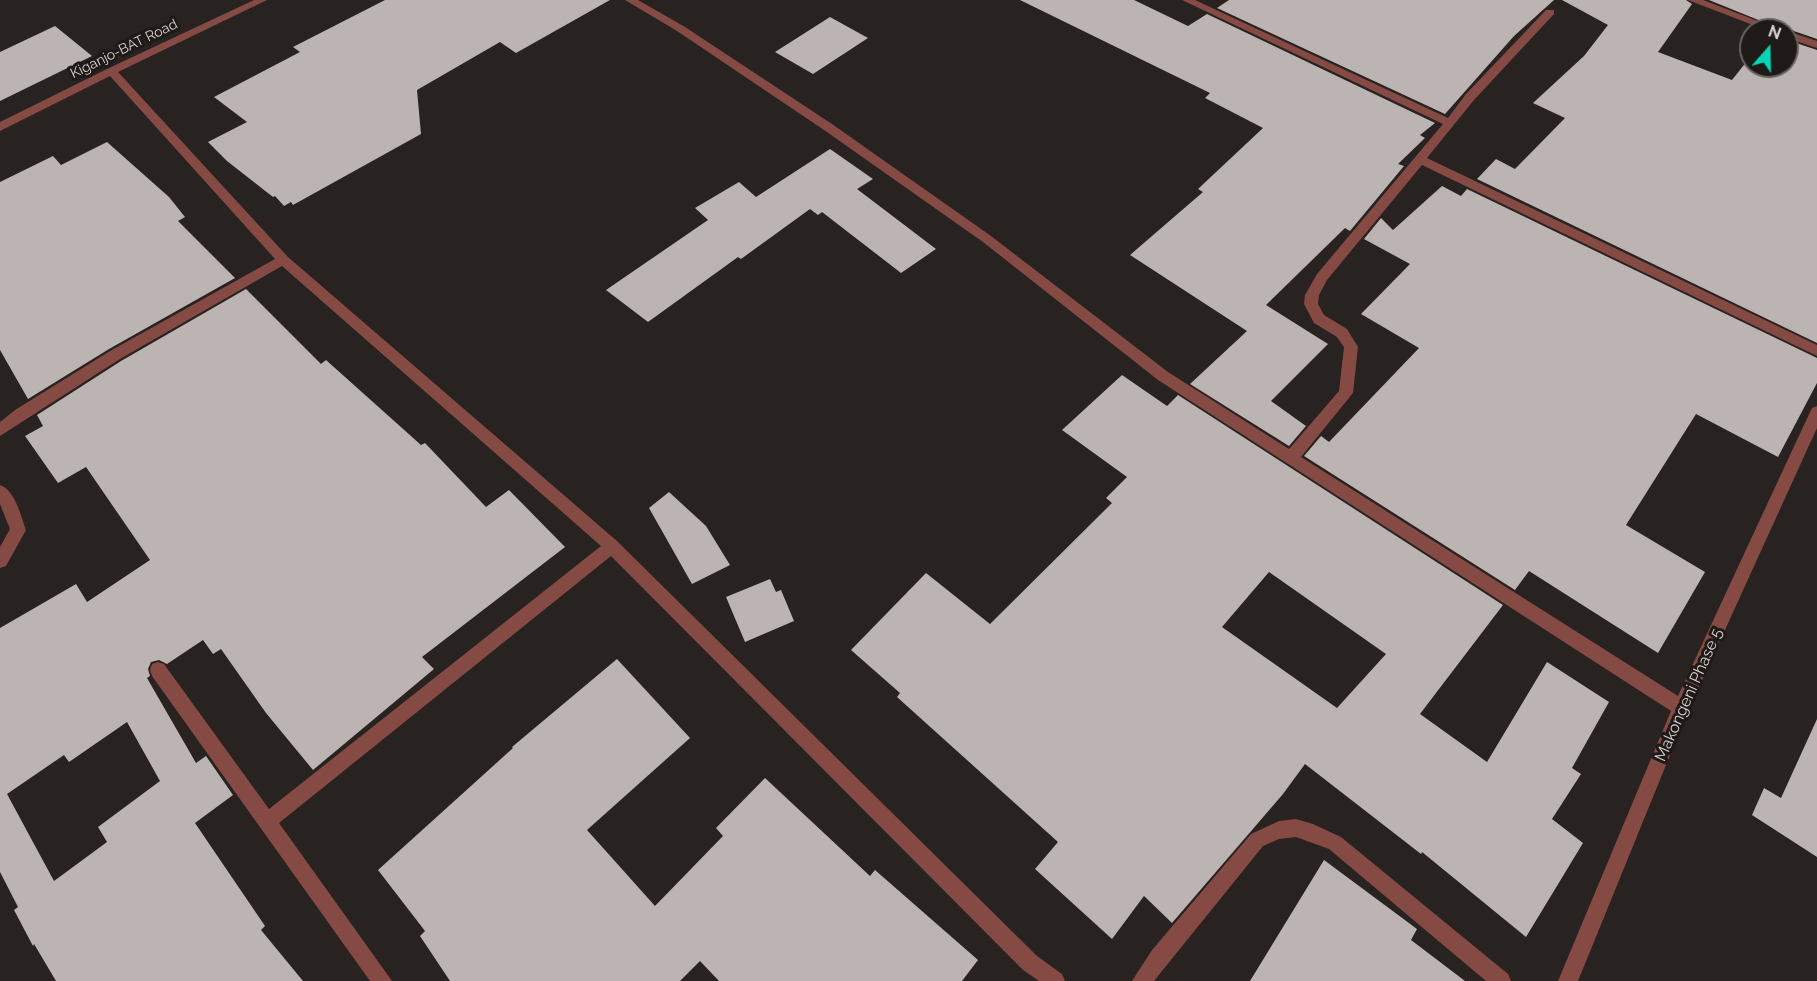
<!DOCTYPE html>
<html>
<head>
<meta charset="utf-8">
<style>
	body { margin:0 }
	#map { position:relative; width:1817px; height:981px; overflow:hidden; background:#282221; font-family:Raleway,sans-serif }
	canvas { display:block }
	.north { position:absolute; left:1739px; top:18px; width:60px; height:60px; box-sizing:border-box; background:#1f1918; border:2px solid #686362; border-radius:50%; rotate:20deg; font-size:16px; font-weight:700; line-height:24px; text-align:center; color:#d6d2d1 }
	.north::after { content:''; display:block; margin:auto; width:21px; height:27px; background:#05d5b6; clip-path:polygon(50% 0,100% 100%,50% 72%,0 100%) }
</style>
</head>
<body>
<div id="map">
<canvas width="1817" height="981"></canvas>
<div class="north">N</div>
</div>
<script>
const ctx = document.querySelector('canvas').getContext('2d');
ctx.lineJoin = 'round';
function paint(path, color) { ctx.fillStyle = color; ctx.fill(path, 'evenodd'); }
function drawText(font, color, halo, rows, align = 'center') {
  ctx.font = font + ' Raleway,sans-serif'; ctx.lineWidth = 6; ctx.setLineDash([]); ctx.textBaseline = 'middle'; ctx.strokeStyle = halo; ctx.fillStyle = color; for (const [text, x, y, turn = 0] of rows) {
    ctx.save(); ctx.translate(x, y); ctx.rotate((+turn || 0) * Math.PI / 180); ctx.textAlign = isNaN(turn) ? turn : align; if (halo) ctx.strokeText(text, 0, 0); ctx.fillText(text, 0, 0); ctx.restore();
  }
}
const building = new Path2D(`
	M385,0H610L516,53L500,42L417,90L421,134L293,205L291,202L284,206L275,196L273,197L227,161L208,142L247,122L214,97L300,52L293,47Z
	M1020,0H1134L1188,26L1207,14L1435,123L1420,135L1425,138L1398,164L1404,166L1350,231L1345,228L1266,305L1328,344L1271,401L1306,426L1289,446L1190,384L1247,331L1130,255L1203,192L1198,189L1263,128L1205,98L1210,93Z
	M1229,0H1554L1514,36L1445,114L1217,8Z
	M1562,0H1686L1692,4L1658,52L1732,80L1751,56V66H1787V40L1817,50V343L1477,179L1496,159L1515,169L1565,118L1533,103L1584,56L1608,25Z
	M1709,0H1817V39L1788,29L1783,30Z
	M830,17L868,38L813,74L775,52Z
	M55,26L92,56L0,101V52Z
	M107,142L169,197L185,217L178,221L235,278L109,349L28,399L0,350V182L53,156L61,165Z
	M830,149L873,179L857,189L936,249L901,273L822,212L818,215L810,209L741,259L738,257L648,322L606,290L708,220L695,208L739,182L756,197Z
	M1442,186L1461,196L1467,189L1817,358V383L1778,457L1696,414L1626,525L1705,572L1658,653L1529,571L1515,590L1304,456L1321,436L1329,442L1419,348L1361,314L1410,264L1364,239L1381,218L1393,230Z
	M246,289L321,364L326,360L421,445L425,443L486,507L509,490L565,547L422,657L434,669L313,770L266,713L221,649L213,654L203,640L167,664L159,660L151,662L148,669L150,676L147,678L196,763L206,756L233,795L195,823L265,926L261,930L303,981H56L34,944L33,946L14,910L18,907L0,872V628L76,584L87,602L150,560L86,467L58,483L25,436L43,426L37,415L121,361ZM127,722L160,781L98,827L107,842L54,881L7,794L64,755L69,762Z
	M1122,375L1167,406L1178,395L1503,605L1420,714L1487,762L1547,662L1609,702L1572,768L1581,774L1552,819L1583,843L1526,937L1422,852L1421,854L1305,764L1283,794L1172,923L1144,896L1112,939L1035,869L1058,842L897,697L900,693L851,650L926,573L990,624L1112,503L1106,498L1127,477L1062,430ZM1269,572L1386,654L1337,708L1222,627Z
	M669,492L706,526L730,565L692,584L649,508Z
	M770,579L776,592L781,590L794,621L745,642L726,597Z
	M617,659L690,738L587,830L655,906L723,836L716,828L765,778L870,876L875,870L978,960L962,981H719L700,961L680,981H450L420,936L425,931L378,870L513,748L512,747Z
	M1817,719V857L1752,815L1764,788L1781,798Z
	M1324,860L1417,929L1411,940L1465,981H1250Z`);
const minor = new Path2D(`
	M254,0H267L118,72L288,257L617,541L1037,956L1062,974L1065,981H1039L1023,970L611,556L279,823L392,981H370L152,676L150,670L152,664L158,662L164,664L269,809L601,546L282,266L120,359L0,436V422L15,410L110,351L275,259L110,76L0,131V122L107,69Z
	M625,0H638L685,27L832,124L991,236L1168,372L1289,449L1339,391L1344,347L1337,337L1314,323L1304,304L1305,295L1317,274L1443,124L1182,0H1195L1448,118L1466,94L1546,10H1554V14L1474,100L1427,158L1817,345V356L1422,165L1327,280L1319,295L1318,304L1324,315L1347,329L1358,347L1353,393L1301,457L1678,696L1810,412L1812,408L1817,406V428L1688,711L1578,981H1558L1671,711L1158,380L983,242L824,130L677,31Z
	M1688,0H1703L1781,30H1766Z
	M1787,31L1817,41V48L1787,38Z
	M0,485C15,490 21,516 26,530L6,566L0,568V547L10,529L0,504Z
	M1296,819L1313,824L1341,837L1508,974L1511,981H1486L1329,849L1296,837L1279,839L1263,846L1154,981H1132L1152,950L1251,834L1279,821Z`);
const farStreetnames = [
	["Kiganjo-BAT Road",124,49,-26]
];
const streetNames = [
	["Makongeni Phase 5",1689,695,-66]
];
paint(building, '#bcb4b3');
paint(minor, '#854a43');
drawText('14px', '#d6d2d1', '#1f1918', farStreetnames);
drawText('16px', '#d6d2d1', '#1f1918', streetNames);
</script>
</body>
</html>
